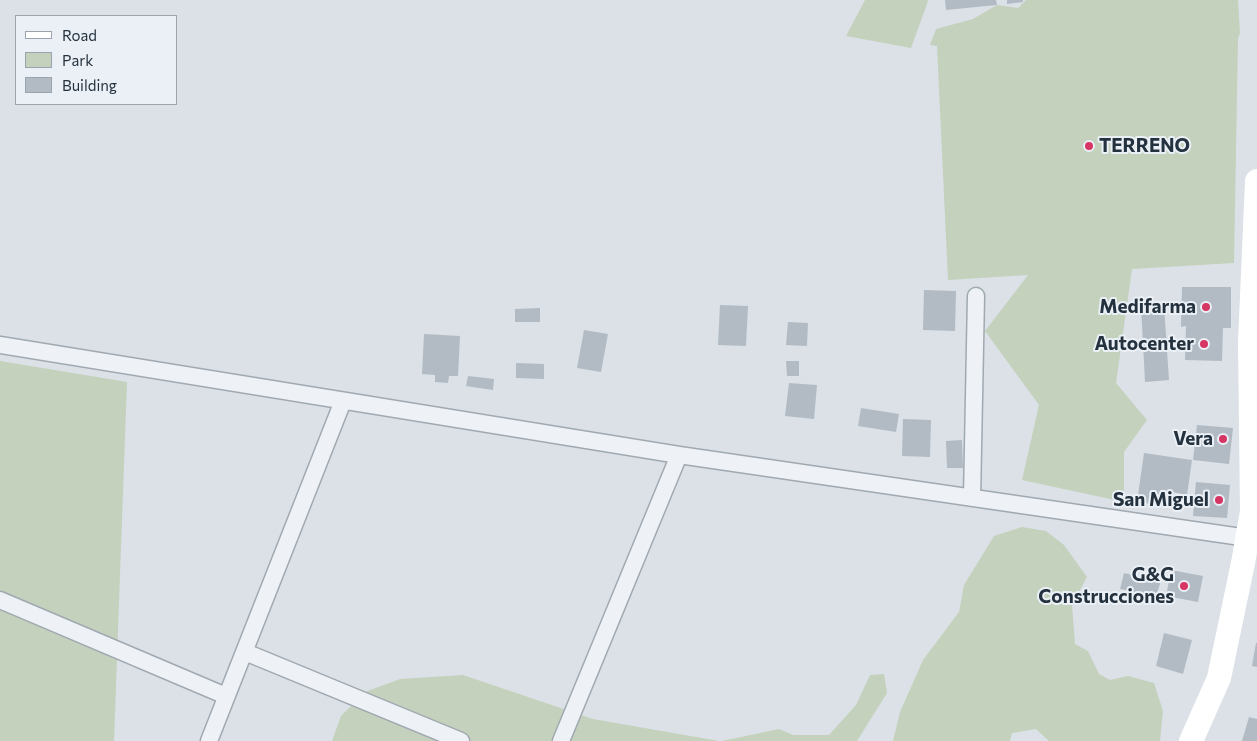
<!DOCTYPE html>
<html>
<head>
<meta charset="utf-8">
<style>
	body { margin:0 }
	#map { position:relative; width:1257px; height:741px; overflow:hidden; background:#dbe1e7; font-family:Commissioner,sans-serif }
	canvas { display:block }
	.legend { position:absolute; left:15px; top:15px; width:162px; height:90px; box-sizing:border-box; background:#eaf0f5; border:1px solid #9ba4ac; margin:0; padding:6px 9px; list-style:none; font-size:15px; color:#24313e }
	.legend li { display:flex; align-items:center; gap:10px; height:25px }
	.legend b { width:25px; border:1px solid #9ba4ac }
</style>
</head>
<body>
<div id="map">
<canvas width="1257" height="741"></canvas>
<ul class="legend">
<li><b style="height:6px;background:#fff"></b>Road</li>
<li><b style="height:14px;background:#c4d1bc"></b>Park</li>
<li><b style="height:14px;background:#b2bbc4"></b>Building</li>
</ul>
</div>
<script>
const ctx = document.querySelector('canvas').getContext('2d');
ctx.lineJoin = 'round';
function paint(path, color) { ctx.fillStyle = color; ctx.fill(path, 'evenodd'); }
function strokePath(path, color, width, dash) { ctx.strokeStyle = color; ctx.lineWidth = width; ctx.lineCap = dash ? 'butt' : 'round'; ctx.setLineDash(dash || []); ctx.stroke(path); }
function drawText(font, color, halo, rows, align = 'center') {
  ctx.font = font + ' Commissioner,sans-serif'; ctx.lineWidth = 4; ctx.setLineDash([]); ctx.textBaseline = 'middle'; ctx.strokeStyle = halo; ctx.fillStyle = color; for (const [text, x, y, turn = 0] of rows) {
    ctx.save(); ctx.translate(x, y); ctx.rotate((+turn || 0) * Math.PI / 180); ctx.textAlign = isNaN(turn) ? turn : align; if (halo) ctx.strokeText(text, 0, 0); ctx.fillText(text, 0, 0); ctx.restore();
  }
}
const green = new Path2D(`
	M865,0H928L927,4L911,48L846,36Z
	M1026,0H1238L1240,33L1238,38L1234,263L1132,269L1116,383L1147,420L1124,452V502L1022,480L1039,405L985,331L1028,275L948,280L937,46L930,45L936,29L973,19L997,5L1018,8Z
	M0,361L127,382L114,741H0Z
	M1022,527L1046,531L1064,545L1087,577L1072,605L1075,644L1088,651L1099,674L1110,680L1128,676L1154,683L1163,711L1160,741H1049L1036,729L1012,733L1010,741H893L900,712L923,660L959,612L964,585L994,536Z
	M884,674L887,693L857,741H722L779,729L793,735H829L856,705L870,675Z
	M463,675L593,719L719,741H332L341,716L365,692L400,679Z`);
const building = new Path2D(`
	M945,0H996L997,5L946,10Z
	M1007,0H1023V2L1007,4Z
	M1182,287H1231V328H1223L1222,361L1185,360L1186,326L1181,327Z
	M924,290L956,291L955,331L923,330Z
	M720,305L748,306L746,346L718,345Z
	M1164,305L1169,380L1145,382L1141,306Z
	M540,308V322H515V309Z
	M788,322L808,323L807,346L786,345Z
	M584,330L608,334L601,372L577,368Z
	M424,334L460,336L458,376H449L448,383L435,382V375L422,374Z
	M786,361H799V376H787Z
	M516,363L544,364V379L516,378Z
	M468,376L494,379L493,390L466,386Z
	M789,383L817,385L814,419L785,416Z
	M861,408L899,414L896,432L858,426Z
	M903,419L931,420L930,457L902,456Z
	M1197,425L1233,428L1229,464L1193,460Z
	M962,440L963,468H947L946,441Z
	M1144,453L1192,460L1187,495L1168,491L1166,506L1137,502Z
	M1196,482L1230,485L1227,518L1193,516Z
	M1171,570L1203,576L1198,602L1166,596Z
	M1124,573L1161,581L1156,596L1120,589Z
	M1164,633L1192,640L1183,674L1156,666Z
	M1256,643H1257V667L1252,666Z
	M1249,717L1257,719V741H1242Z`);
const street = new Path2D(`
	M0,345L679,455L1248,538
	M972,498L976,296
	M0,600L226,696
	M245,652L461,741
	M209,741L343,401
	M561,741L679,455`);
const secondary = new Path2D(`
	M1191,741L1219,678L1243,563L1252,511L1250,342L1257,181`);
const markers = [
	[1089,146,5,"#d63663"],
	[1206,307,5,"#d63663"],
	[1204,344,5,"#d63663"],
	[1223,439,5,"#d63663"],
	[1219,500,5,"#d63663"],
	[1184,586,5,"#d63663"]
];
const poiNames = [
	["TERRENO",1099,146,"left"],
	["Medifarma",1196,307],
	["Autocenter",1194,344],
	["Vera",1213,439],
	["San Miguel",1209,500],
	["G&G",1174,575],
	["Construcciones",1174,597]
];
paint(green, '#c4d1bc');
paint(building, '#b2bbc4');
strokePath(street, '#a0a9b1', 19);
strokePath(street, '#eef1f5', 16);
strokePath(secondary, '#fff', 24);
for (const [x, y, r, color] of markers) { const dot = new Path2D(); dot.arc(x, y, r, 0, 2 * Math.PI); ctx.fillStyle = color; ctx.fill(dot); strokePath(dot, '#eaf0f5', 2); }
drawText('bold 19px', '#24313e', '#eaf0f5', poiNames, 'right');
</script>
</body>
</html>
